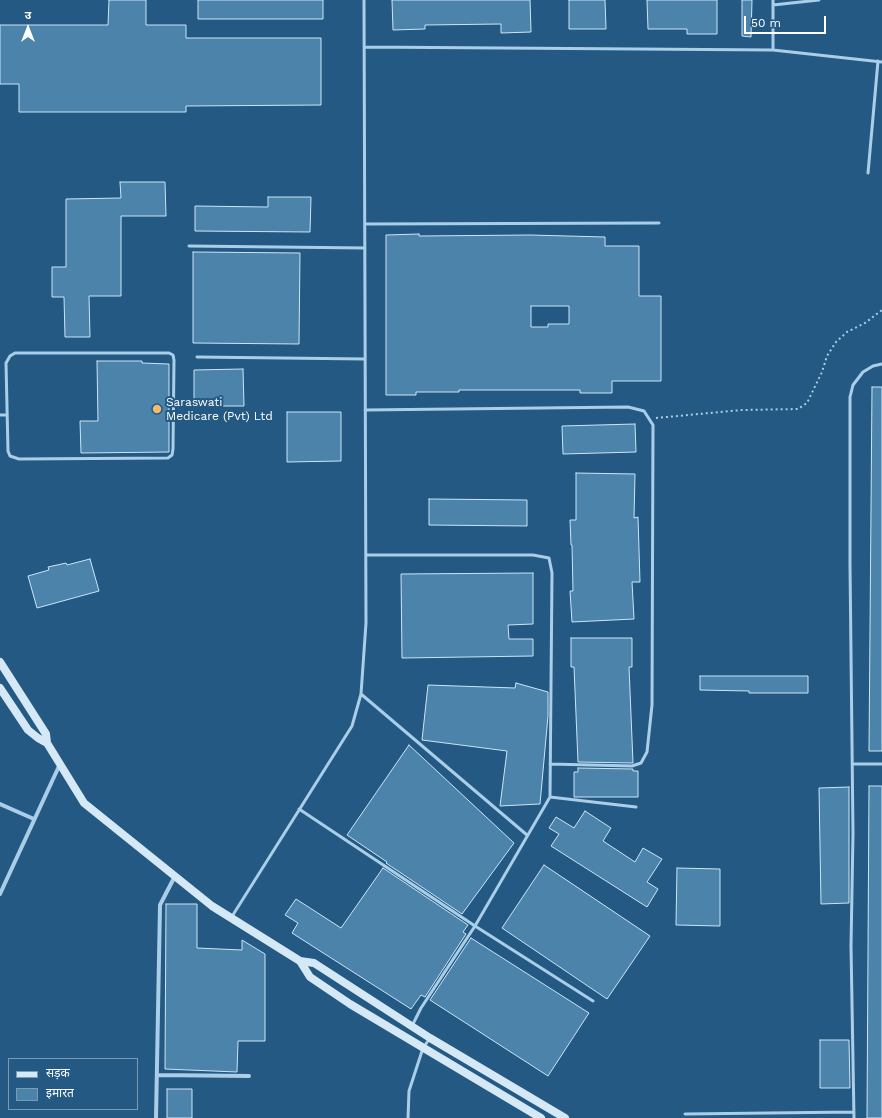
<!DOCTYPE html>
<html>
<head>
<meta charset="utf-8">
<style>
  body { margin:0 }
  #map { position:relative; width:882px; height:1118px; overflow:hidden; background:#235982; font-family:"Work Sans","Noto Sans Devanagari",sans-serif }
  canvas { display:block }
  .legend { position:absolute; left:8px; top:1058px; width:130px; height:52px; box-sizing:border-box; background:#235982; border:1px solid #7b9bb4; margin:0; padding:5px 7px; list-style:none; font-size:12px; color:#fff }
  .legend li { display:flex; align-items:center; gap:8px; height:20px }
  .legend b { width:20px; border:1px solid #7b9bb4 }
  .north { position:absolute; left:8px; top:8px; width:40px; height:40px; -webkit-text-stroke:3px #235982; paint-order:stroke; rotate:0deg; font-size:11px; font-weight:700; line-height:16px; text-align:center; color:#fff }
  .north::after { content:''; display:block; margin:auto; width:14px; height:18px; background:#fff; clip-path:polygon(50% 0,100% 100%,50% 72%,0 100%) }
  .scale { position:absolute; left:744px; top:16px; width:82px; height:18px; box-sizing:border-box; border:2px solid #fff; border-top:0; padding-left:5px; font-size:12px; line-height:14px; white-space:nowrap; color:#fff; -webkit-text-stroke:3px #235982; paint-order:stroke }
</style>
</head>
<body>
<div id="map">
<canvas width="882" height="1118"></canvas>
<ul class="legend">
<li><b style="height:5px;background:#d4e8f6"></b>सड़क</li>
<li><b style="height:11px;background:#4b83ab"></b>इमारत</li>
</ul>
<div class="north">उ</div>
<div class="scale">50 m</div>
</div>
<script>
const g = document.querySelector('canvas').getContext('2d');
g.lineJoin = 'round';
function fill(path, color) { g.fillStyle = color; g.fill(path, 'evenodd'); }
const shape = rows => new Path2D(rows.map(r => 'M' + r).join(''));
function trace(path, color, width, dash) { g.strokeStyle = color; g.lineWidth = width; g.lineCap = dash ? 'butt' : 'round'; g.setLineDash(dash || []); g.stroke(path); }
function write(font, color, halo, rows, align = 'center') {
  g.font = font + ' "Work Sans",sans-serif'; g.lineWidth = 4; g.setLineDash([]); g.textBaseline = 'middle'; g.strokeStyle = halo; g.fillStyle = color; for (const [text, x, y, turn = 0] of rows) {
    g.save(); g.translate(x, y); g.rotate((+turn || 0) * Math.PI / 180); g.textAlign = isNaN(turn) ? turn : align; if (halo) g.strokeText(text, 0, 0); g.fillText(text, 0, 0); g.restore();
  }
}
const building = shape([
  [109,0,146,0,146,25,186,25,186,38,321,38,321,105,186,106,186,112,19,112,19,84,0,84,0,25,108,25,109,0],
  [198,0,323,0,323,19,198,19,198,0],
  [392,0,530,0,531,32,501,33,501,24,425,25,425,29,393,30,392,0],
  [569,0,605,0,606,29,569,29,569,0],
  [647,0,717,0,717,34,687,34,687,29,648,29,647,0],
  [742,0,752,0,751,37,742,36,742,0],
  [120,182,165,182,166,216,121,216,121,296,89,296,90,337,65,337,64,297,52,297,52,267,66,267,66,199,121,198,120,182],
  [268,197,311,197,310,232,195,231,195,206,268,207,268,197],
  [419,234,419,236,530,235,605,237,605,246,639,246,639,296,661,296,661,381,612,381,612,393,580,393,580,390,459,390,459,392,416,392,416,395,386,395,386,235,419,234],
  [531,306,569,306,569,324,548,324,548,327,531,327,531,306],
  [193,252,300,253,299,344,193,343,193,252],
  [97,361,142,361,142,363,169,364,169,452,81,453,80,421,98,421,97,361],
  [243,369,244,406,194,406,194,370,243,369],
  [872,387,882,387,882,751,869,751,872,387],
  [287,412,341,412,341,461,287,462,287,412],
  [635,424,636,452,563,454,562,426,635,424],
  [576,473,635,474,634,518,638,517,640,582,632,582,634,619,572,622,570,591,573,591,572,545,571,545,570,520,576,520,576,473],
  [429,499,527,500,527,526,429,525,429,499],
  [90,559,99,591,37,608,28,576,49,570,48,567,66,563,67,565,90,559],
  [533,573,533,624,508,625,509,639,533,639,533,656,402,658,401,574,533,573],
  [571,638,632,638,632,667,629,667,633,763,578,762,574,667,571,667,571,638],
  [700,676,808,676,808,693,749,693,749,691,700,690,700,676],
  [516,683,548,692,548,716,540,804,500,806,507,751,422,740,428,685,515,688,516,683],
  [409,745,514,843,462,914,386,863,387,862,347,835,409,745],
  [578,768,633,769,633,771,638,771,638,797,574,797,574,772,578,772,578,768],
  [869,786,882,786,882,1118,867,1118,869,786],
  [849,787,849,903,821,904,819,788,849,787],
  [585,811,611,828,603,841,635,862,643,848,662,859,647,882,658,889,647,907,551,846,559,834,549,828,556,817,574,828,585,811],
  [544,865,650,936,607,999,502,928,544,865],
  [383,868,468,925,463,932,466,934,425,997,421,995,411,1009,292,933,298,923,285,915,296,899,341,928,383,868],
  [677,868,720,869,720,926,676,925,677,868],
  [166,904,197,904,197,948,242,950,242,940,265,954,265,1041,238,1041,237,1072,165,1069,166,904],
  [471,938,589,1013,548,1076,430,1000,471,938],
  [820,1040,849,1040,850,1088,820,1088,820,1040],
  [167,1089,192,1089,192,1118,167,1118,167,1089]
]);
const path = shape([
  [656,418,742,410,798,409,807,403,822,372,827,356,836,342,847,332,865,323,882,310]
]);
const lane = shape([
  [773,5,819,0],
  [364,47,773,50,882,62],
  [773,50,773,0],
  [868,173,878,61],
  [365,224,659,223],
  [189,246,365,248],
  [15,353,169,353,173,355,174,360,173,449,172,455,168,458,19,459,10,456,8,451,6,363,10,356,15,353],
  [197,357,365,359],
  [365,410,628,407,644,411,653,425,652,705,647,752,641,763,632,766,550,764],
  [0,415,7,415],
  [366,555,533,555,549,558,552,573,550,797,475,926,421,1008,412,1026],
  [361,694,527,835],
  [852,764,882,764],
  [550,797,636,807],
  [299,809,475,926,593,1001],
  [231,918,352,726,361,694,366,623,364,0],
  [685,1114,853,1112],
  [408,1118,409,1091,423,1048,430,1038],
  [854,1118,851,946,853,834,850,564,850,397,853,385,863,372,873,366,882,364]
]);
const street = shape([
  [0,804,34,819],
  [0,894,60,764],
  [157,1075,249,1076],
  [156,1118,160,905,175,876]
]);
const secondary = shape([
  [0,662,46,734,47,743],
  [0,688,28,730,38,738,47,743,84,803,212,906,300,961,314,963,430,1038,565,1118],
  [300,961,310,977,350,1004,541,1118]
]);
const markers = [
  [157,409,5,"#f3b96c"]
];
const poiNames = [
  ["Saraswati",166,402],
  ["Medicare (Pvt) Ltd",166,416]
];
fill(building, '#4b83ab');
trace(building, '#cde5f6', 1);
trace(path, '#aacee8', 2, [2, 3]);
trace(lane, '#aacee8', 3);
trace(street, '#aacee8', 4);
trace(secondary, '#d4e8f6', 8);
for (const [x, y, r, color] of markers) { const dot = new Path2D(); dot.arc(x, y, r, 0, 2 * Math.PI); g.fillStyle = color; g.fill(dot); trace(dot, '#235982', 1.5); }
write('12px', '#fff', '#235982', poiNames, 'left');
</script>
</body>
</html>
